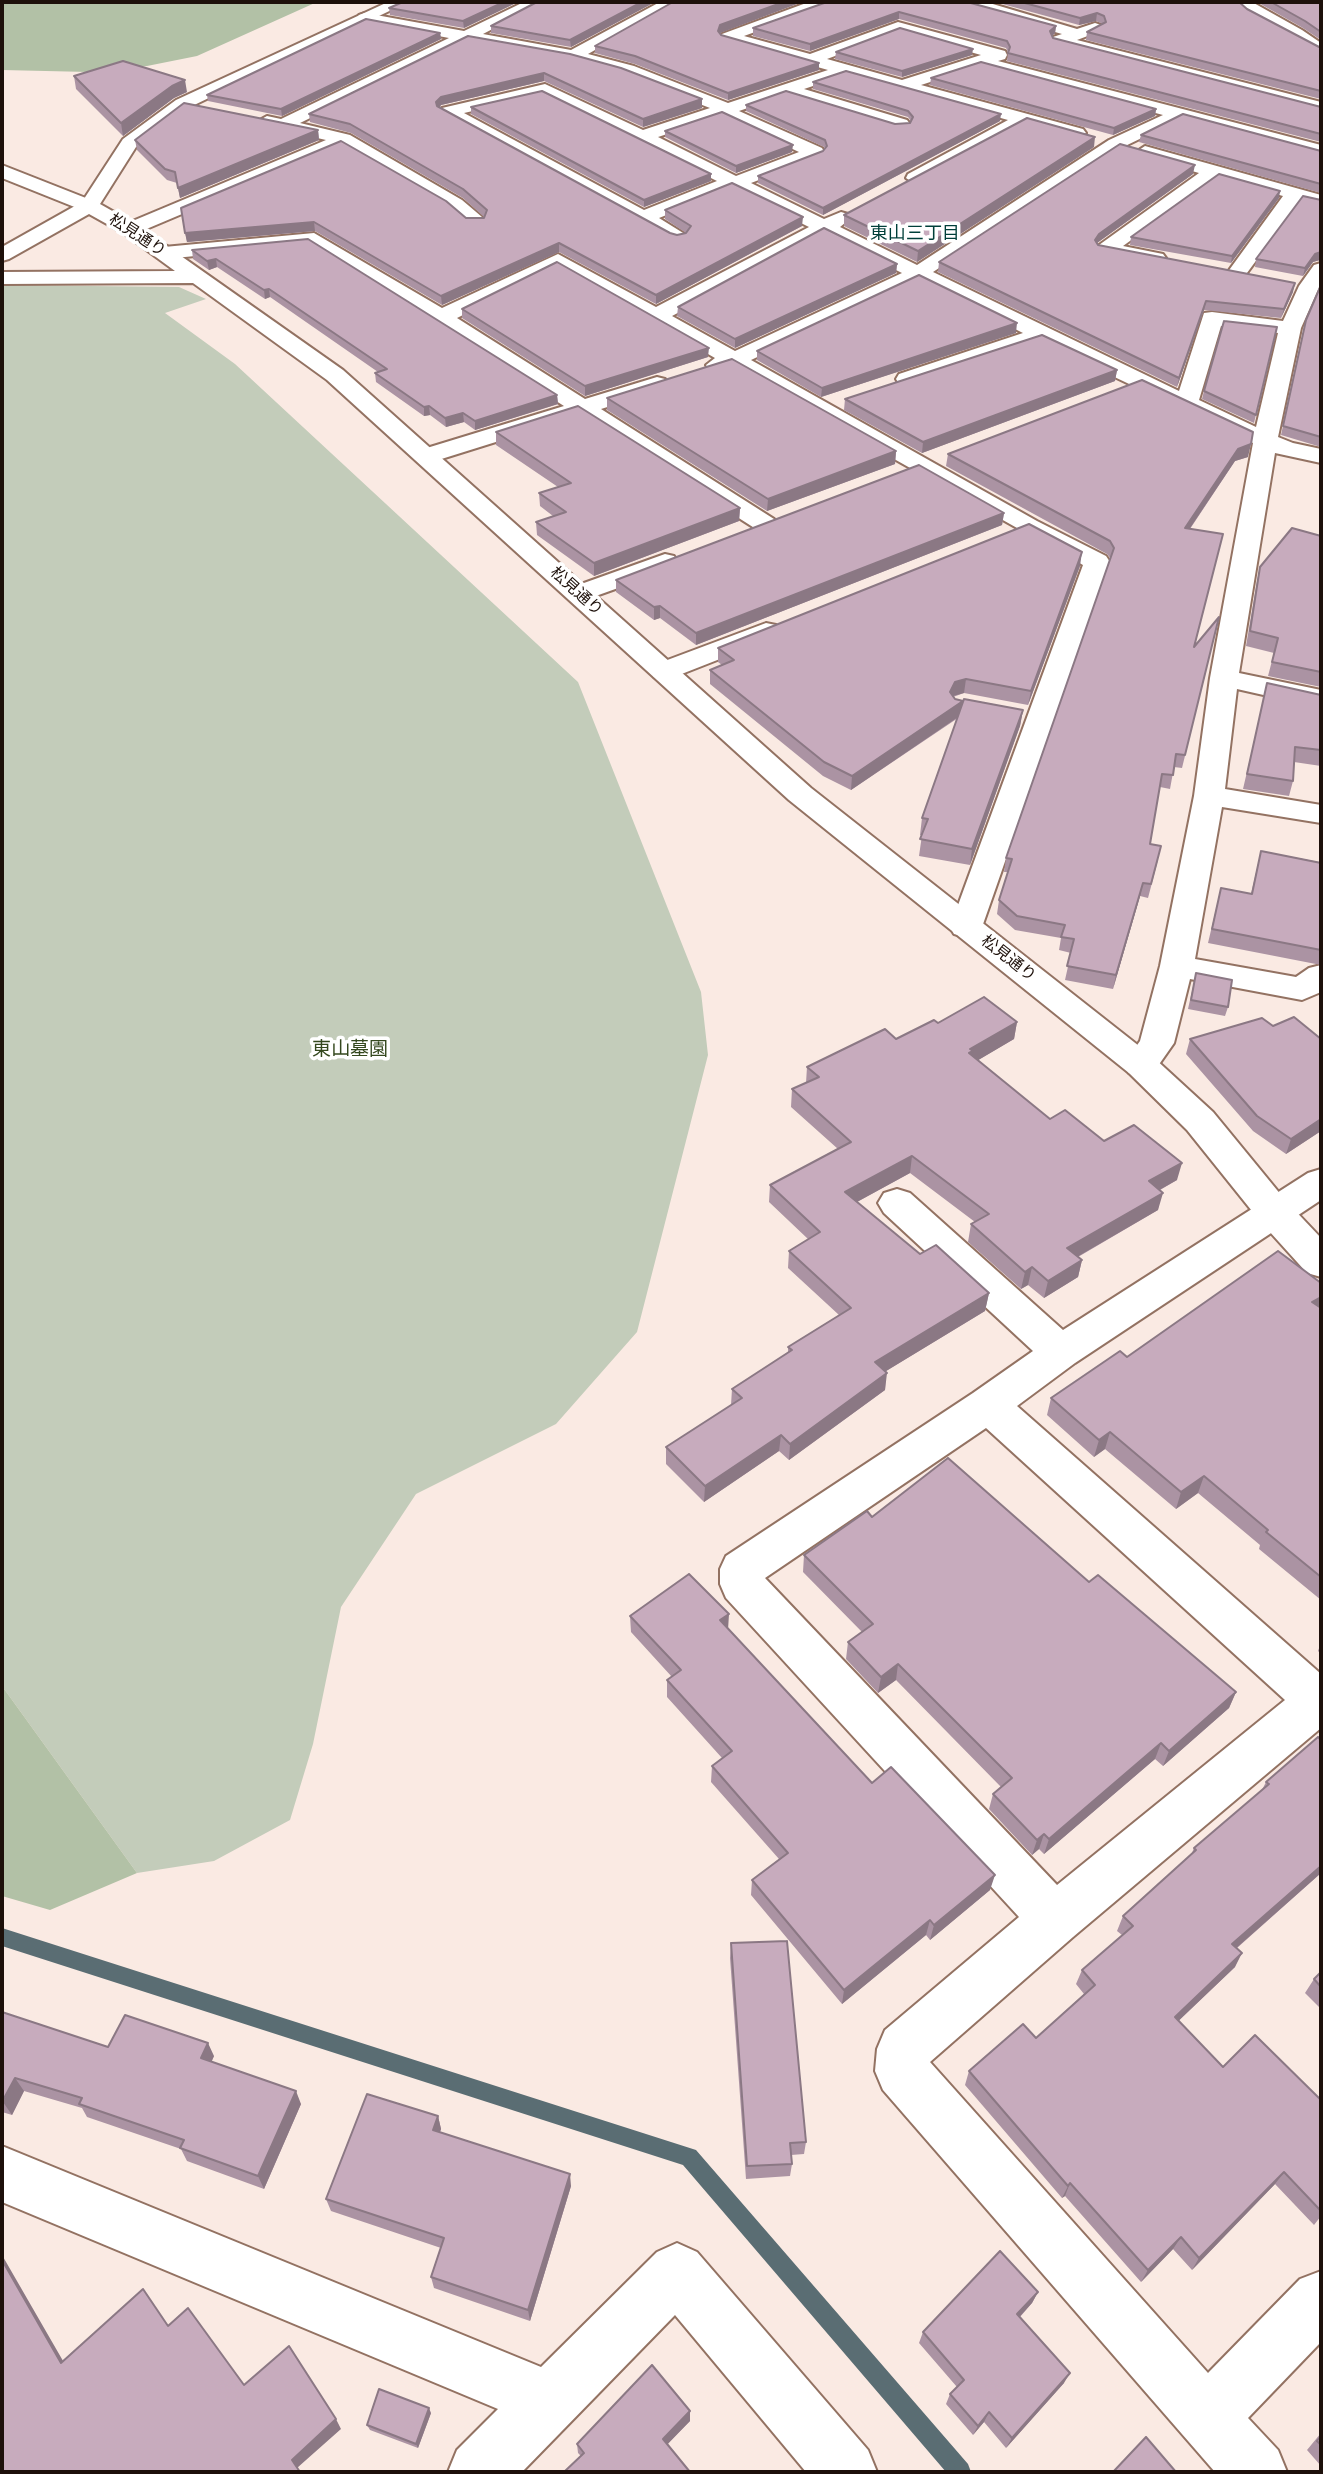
<!DOCTYPE html>
<html>
<head>
<meta charset="utf-8">
<style>
  body { margin:0 }
  #map { position:relative; width:1323px; height:2474px; overflow:hidden; background:#faeae3; font-family:"Titillium Web",sans-serif }
  canvas { display:block }
  .frame { position:absolute; inset:0; border:4px solid #1d100a; pointer-events:none }
</style>
</head>
<body>
<div id="map">
<canvas width="1323" height="2474"></canvas>
<div class="frame"></div>
</div>
<script>
const g = document.querySelector('canvas').getContext('2d');
g.lineJoin = 'round';
function fill(path, color) { g.fillStyle = color; g.fill(path, 'evenodd'); }
const shape = rows => new Path2D(rows.map(r => 'M' + r).join(''));
function trace(path, color, width, dash) { g.strokeStyle = color; g.lineWidth = width; g.lineCap = dash ? 'butt' : 'round'; g.setLineDash(dash || []); g.stroke(path); }
function write(font, color, halo, rows, align = 'center') {
  g.font = font + ' "Titillium Web","Noto Sans JP",sans-serif'; g.lineWidth = 7; g.setLineDash([]); g.textBaseline = 'middle'; g.strokeStyle = halo; g.fillStyle = color; for (const [text, x, y, turn = 0] of rows) {
    g.save(); g.translate(x, y); g.rotate((+turn || 0) * Math.PI / 180); g.textAlign = isNaN(turn) ? turn : align; if (halo) g.strokeText(text, 0, 0); g.fillText(text, 0, 0); g.restore();
  }
}
const green = shape([
  [2,285,179,287,206,299,165,313,235,364,578,682,701,992,708,1055,637,1332,556,1424,416,1494,341,1607,313,1744,290,1820,214,1861,137,1873,2,1686]
]);
const forest = shape([
  [2,2,317,2,197,56,147,66,89,72,2,70],
  [2,1686,137,1873,50,1910,2,1896]
]);
const stream = shape([
  [2,1928,696,2150,968,2464,971,2472,946,2472,683,2165,2,1946,2,1928]
]);
const street = shape([
  [524,2,544,2,483,34,571,50,660,2,679,2,588,54,634,66,728,103,828,70,722,40,720,37,722,34,809,2,831,2,829,5,744,36,810,54,898,22,1005,51,1007,55,1005,59,998,61,1321,145,1321,157,1181,119,1121,148,933,272,1179,391,1204,313,1212,312,1283,321,1299,286,1314,265,1321,263,1321,283,1301,328,1278,437,1293,443,1321,449,1321,463,1275,453,1239,673,1321,690,1321,708,1237,689,1225,789,1321,805,1321,823,1222,807,1195,959,1296,977,1309,968,1321,965,1321,992,1302,1000,1190,979,1174,1043,1153,1073,1141,1077,1129,1073,1123,1065,1140,1041,1160,966,1194,796,1210,678,1253,443,1041,342,915,384,899,384,896,379,899,374,1023,333,918,281,751,360,1037,521,1106,556,1110,562,982,927,978,934,966,937,954,934,950,927,1083,565,732,368,717,372,709,370,706,365,715,358,557,268,457,318,585,399,657,377,665,379,668,384,665,389,601,409,774,519,778,524,774,529,765,532,756,529,579,416,435,461,426,463,417,461,414,456,417,451,564,406,310,245,164,259,157,257,154,253,157,249,164,247,314,233,442,308,558,254,656,307,809,227,732,189,659,218,688,236,685,240,678,242,671,240,439,112,442,108,545,84,643,130,710,108,622,74,571,60,468,41,300,123,350,135,462,200,482,217,485,221,482,225,468,225,448,208,343,146,137,233,123,233,120,229,123,225,326,140,261,125,258,121,267,116,281,119,449,38,359,21,357,18,359,15,365,13,464,31,524,2],
  [899,32,981,55,902,80,827,59,899,32],
  [980,66,1163,115,1109,140,917,265,840,227,851,218,848,214,841,212,824,219,751,183,822,156,824,152,822,148,739,111,786,95,895,128,907,128,910,124,907,120,804,89,846,75,1008,120,908,174,906,178,915,184,1026,124,1077,138,1086,133,1083,129,921,85,980,66],
  [543,95,717,181,644,210,464,113,543,95],
  [722,116,799,152,736,176,658,137,722,116],
  [825,235,902,273,735,351,672,316,825,235],
  [1221,326,1278,333,1256,427,1199,400,1221,326],
  [967,2,986,2,1077,29,1095,23,1101,25,1103,28,1101,31,1077,40,1321,102,1321,112,1053,43,1051,40,1053,37,1062,34,967,7,967,2],
  [1239,2,1252,2,1302,30,1321,43,1321,55,1247,14,1237,4,1239,2],
  [1145,146,1321,195,1321,207,1300,201,1244,277,1237,279,1230,277,1227,273,1283,196,1217,178,1123,246,1163,254,1166,258,1163,262,1156,264,1099,253,1096,249,1099,245,1199,173,1138,156,1136,152,1145,146],
  [2,165,96,202,99,206,96,210,82,210,2,178,2,165],
  [665,554,674,556,678,562,674,568,579,602,570,600,566,594,570,588,665,554],
  [766,623,776,625,780,631,776,637,674,677,664,679,654,677,650,671,654,665,766,623],
  [1321,1169,1321,1200,1075,1363,1017,1406,1321,1674,1321,1728,1073,1937,930,2062,1208,2373,1300,2279,1321,2271,1321,2342,1248,2418,1278,2450,1287,2472,1215,2472,883,2090,875,2071,877,2049,885,2030,1019,1917,726,1598,720,1584,720,1569,726,1556,973,1393,1033,1351,884,1213,878,1203,884,1193,897,1189,910,1193,1063,1330,1308,1173,1321,1169],
  [986,1428,1285,1700,1057,1885,765,1578,986,1428],
  [2,2146,541,2367,657,2252,677,2243,697,2252,868,2450,877,2472,806,2472,675,2315,522,2472,448,2472,457,2450,498,2409,2,2202,2,2146]
]);
const secondary = shape([
  [388,2,408,2,188,108,136,147,100,204,137,225,343,370,811,788,1153,1057,1213,1112,1286,1201,1321,1238,1321,1277,1307,1273,1260,1221,1187,1130,1129,1073,789,800,327,380,193,283,2,284,2,272,175,271,123,233,89,214,9,259,2,261,2,247,82,202,123,139,176,100,388,2]
]);
const wall = shape([
  [403,2,518,2,464,28,390,15,389,8],
  [655,2,571,47,491,33,491,26],
  [673,2,802,2,720,33,721,35,819,70,728,100,635,64,595,53,595,46],
  [995,2,1239,2,1247,9,1321,48,1321,99,1086,40,1087,32,1103,24,1096,21,1079,25],
  [1257,2,1321,2,1321,40,1303,28],
  [967,3,1056,26,1055,33,1052,36,1053,38,1321,107,1321,142,1007,61,1008,52,1006,48,899,19,810,51,753,36,753,28],
  [440,33,441,39,282,116,208,101,207,95],
  [468,36,702,99,702,108,643,127,544,81,441,105,440,107,670,233,677,235,686,233,665,219,665,210,802,226,656,304,559,252,442,305,315,231,187,242,181,208,466,218,484,218,484,217,463,198,351,133,310,122,309,114],
  [836,52,972,55,902,77,835,59],
  [74,76,187,92,174,98,123,136,76,89],
  [931,78,1156,109,1155,116,1113,135,930,85],
  [813,82,1000,121,823,215,758,183,758,176,823,151,825,149,824,147,746,111,746,105,895,124,910,123,911,121,908,117,813,89],
  [471,107,711,181,644,207,471,114],
  [318,130,319,140,180,198,177,183,167,180,137,150,135,140],
  [665,131,792,152,736,173,665,137],
  [1141,135,1321,151,1321,193,1139,142],
  [1094,147,917,262,844,226,844,215],
  [1193,174,1097,243,1098,245,1293,292,1281,318,1204,310,1177,387,938,272,939,262],
  [1279,198,1231,263,1130,245,1131,237],
  [1321,200,1321,261,1320,260,1313,262,1303,276,1255,267,1256,259],
  [308,239,557,395,558,404,475,430,464,422,446,427,430,415,424,416,376,382,375,373,378,372,270,297,265,299,217,267,209,270,193,259,192,250],
  [897,264,896,273,735,348,677,316,678,307],
  [1321,285,1321,447,1281,435,1306,320],
  [462,309,708,357,585,396,462,318],
  [1277,327,1254,423,1202,399,1204,391],
  [1016,333,821,397,757,360,757,351],
  [1117,370,1115,381,922,453,844,410,845,399],
  [607,398,896,451,895,464,767,511,607,410],
  [496,432,740,508,739,521,594,576,537,535,536,522,553,516,540,506,539,493,558,487,496,445],
  [948,454,1248,457,1235,461,1190,529,1195,646,1219,617,1182,768,1174,767,1170,789,1160,787,1150,844,1158,860,1148,898,1140,896,1113,989,1065,980,1071,953,1059,950,1061,938,1015,930,997,914,999,900,1008,872,1004,872,1006,858,1111,559,1107,554,946,466],
  [1004,513,1002,525,696,645,660,618,654,620,616,592,616,580],
  [1321,536,1321,687,1268,676,1274,653,1246,646,1257,581,1260,567],
  [1080,566,1028,705,964,693,953,697,955,699,1023,710,1020,726,970,865,919,856,922,835,920,835,922,818,958,718,851,790,823,776,710,684,710,670,722,665,718,662,718,648],
  [1321,695,1321,766,1294,762,1293,781,1289,796,1243,789,1264,698],
  [1321,836,1321,965,1208,943,1221,888,1251,894,1261,851,1319,862],
  [1196,973,1228,1007,1225,1016,1188,1009],
  [1017,1022,1014,1039,978,1060,1050,1119,1104,1141,1177,1180,1160,1190,1158,1210,1078,1257,1082,1260,1078,1277,1044,1298,1028,1285,1021,1289,968,1242,971,1224,975,1222,910,1173,857,1202,920,1254,989,1293,985,1311,886,1371,885,1390,789,1460,779,1451,704,1502,666,1464,666,1447,731,1405,732,1389,788,1353,788,1347,839,1315,788,1268,789,1251,808,1239,769,1202,770,1185,838,1149,791,1107,792,1089,806,1083,807,1067,896,1039,938,1023],
  [1273,1026,1321,1039,1321,1131,1286,1154,1253,1131,1186,1054,1190,1039],
  [1321,1283,1321,1600,1259,1549,1260,1545,1198,1493,1176,1509,1105,1449,1094,1457,1047,1415,1051,1398,1127,1357],
  [872,1517,1089,1582,1236,1692,1229,1708,1163,1766,1155,1759,1044,1854,1039,1849,1032,1855,989,1809,993,1794,1001,1787,896,1680,878,1693,846,1659,848,1642,862,1632,803,1572,804,1555],
  [630,1616,728,1629,872,1783,990,1890,930,1940,926,1935,842,2004,751,1895,752,1880,779,1859,711,1782,712,1766,722,1758,667,1697,667,1680,672,1677,631,1632],
  [1321,1643,1321,1654,1318,1651],
  [1321,1740,1321,1873,1237,1948,1235,1967,1178,2021,1223,2067,1321,2100,1321,2216,1314,2225,1275,2184,1192,2270,1173,2249,1141,2282,1065,2196,1062,2198,965,2085,969,2071,1036,2038,1084,1994,1076,1984,1082,1970,1122,1935,1117,1931,1123,1916,1191,1855,1194,1848,1262,1790,1266,1782],
  [731,1943,806,2142,804,2154,791,2155,792,2164,790,2176,746,2179,730,1958],
  [1321,1972,1321,2009,1305,1993,1314,1979],
  [2,2012,108,2047,214,2056,211,2062,301,2104,264,2189,187,2161,181,2149,87,2117,82,2108,24,2091,12,2115,2,2112],
  [438,2116,441,2129,440,2132,571,2186,530,2321,434,2288,431,2277,441,2248,331,2211,326,2199],
  [1038,2292,1032,2303,1020,2317,1064,2383,1006,2448,984,2422,973,2435,946,2404,950,2394,957,2387,919,2343,923,2332],
  [690,2411,690,2421,667,2444,581,2456,578,2453,577,2444],
  [431,2413,418,2448,370,2430,367,2425],
  [1321,2433,1321,2466,1307,2450]
]);
const shadedWall = shape([
  [504,2,518,2,464,28,463,21],
  [642,2,655,2,571,47,570,40],
  [784,2,802,2,720,33,718,38,718,31,720,25],
  [899,12,899,19,810,51,810,44],
  [1097,13,1096,21,1079,25,1080,18],
  [1056,26,1055,33,1049,39,1050,31],
  [440,33,441,39,282,116,281,109],
  [973,49,972,55,902,77,902,71],
  [819,63,819,70,728,100,728,93],
  [544,73,544,81,441,105,437,110,436,102,441,97],
  [185,80,187,92,174,98,123,136,121,123,172,86],
  [702,99,702,108,643,127,643,119],
  [1156,109,1155,116,1113,135,1114,128],
  [1001,114,1000,121,823,215,823,208],
  [318,130,319,140,180,198,178,188],
  [1095,137,1094,147,917,262,918,251],
  [793,145,792,152,736,173,736,166],
  [1195,165,1193,174,1097,243,1093,249,1095,240,1099,234],
  [711,174,711,181,644,207,644,200],
  [1280,191,1279,198,1231,263,1232,256],
  [803,217,802,226,656,304,656,295],
  [314,222,315,231,187,242,185,233],
  [559,243,559,252,442,305,441,296],
  [1321,252,1320,260,1313,262,1303,276,1305,268,1315,254],
  [216,259,217,267,209,270,207,261],
  [897,264,896,273,735,348,735,339],
  [1295,283,1293,292,1281,318,1284,309],
  [269,289,270,297,265,299,264,290],
  [1206,301,1204,310,1177,387,1179,378],
  [1017,323,1016,333,821,397,822,388],
  [709,348,708,357,585,396,585,386],
  [1117,370,1115,381,922,453,923,442],
  [557,395,558,404,475,430,475,421],
  [429,406,430,415,424,416,424,407],
  [463,413,464,422,446,427,445,418],
  [1251,444,1248,457,1235,461,1182,540,1185,528,1238,449],
  [896,451,895,464,767,511,768,499],
  [740,508,739,521,594,576,594,563],
  [1004,513,1002,525,696,645,696,633],
  [1082,552,1080,566,1028,705,1031,691],
  [660,606,660,618,654,620,654,607],
  [966,679,964,693,953,696,950,692,955,682],
  [963,701,961,715,851,790,852,776],
  [1023,710,1020,726,970,865,972,849],
  [1143,883,1140,896,1113,989,1116,975],
  [1017,1022,1014,1039,970,1065,966,1070,970,1049],
  [1321,1119,1321,1131,1286,1154,1291,1139],
  [912,1156,910,1173,844,1209,845,1192],
  [1182,1163,1177,1180,1145,1198,1149,1181],
  [1163,1193,1158,1210,1063,1265,1067,1248],
  [1082,1260,1078,1277,1044,1298,1048,1281],
  [1032,1267,1028,1285,1021,1289,1025,1272],
  [989,1293,985,1311,873,1379,875,1362],
  [1321,1297,1321,1312,1312,1302],
  [887,1373,885,1390,789,1460,790,1444],
  [1110,1432,1105,1449,1094,1457,1099,1440],
  [781,1435,779,1451,704,1502,705,1486],
  [1204,1476,1198,1493,1176,1509,1181,1492],
  [729,1614,728,1630,720,1620],
  [898,1664,896,1680,878,1693,881,1677],
  [1236,1692,1229,1708,1163,1766,1169,1751],
  [1161,1743,1155,1759,1044,1854,1049,1839],
  [1044,1834,1039,1849,1032,1855,1037,1840],
  [1321,1866,1321,1873,1225,1958,1232,1944],
  [995,1875,990,1890,930,1940,934,1925],
  [930,1920,926,1935,842,2004,844,1990],
  [1242,1953,1235,1967,1168,2031,1175,2017],
  [208,2043,214,2056,207,2072,201,2058],
  [15,2078,24,2091,12,2115,3,2102],
  [296,2091,301,2104,264,2189,258,2176],
  [438,2116,441,2129,436,2143,433,2130],
  [1284,2172,1275,2184,1192,2270,1199,2258],
  [570,2174,571,2186,530,2321,528,2310],
  [1070,2183,1065,2196,1062,2198,1068,2186],
  [1181,2237,1173,2249,1141,2282,1148,2270],
  [2,2255,70,2373,61,2363,2,2260],
  [1038,2292,1032,2303,1012,2325,1017,2314],
  [1070,2373,1064,2383,1006,2448,1012,2438],
  [429,2408,431,2413,418,2448,416,2444],
  [690,2411,690,2421,663,2449,663,2439],
  [989,2412,984,2422,973,2435,978,2426],
  [336,2419,341,2429,297,2468,292,2460]
]);
const building = shape([
  [403,2,504,2,463,21,389,8,403,2],
  [537,2,642,2,570,40,491,26,537,2],
  [673,2,784,2,720,25,718,31,721,35,819,63,728,93,635,56,595,46,673,2],
  [827,2,967,2,1056,26,1050,31,1053,38,1321,107,1321,134,1008,53,1010,47,1007,41,899,12,810,44,753,28,827,2],
  [1021,2,1239,2,1247,9,1321,48,1321,91,1087,32,1106,22,1104,16,1097,13,1080,18,1021,2],
  [1271,2,1321,2,1321,32,1305,21,1271,2],
  [366,19,440,33,281,109,207,95,366,19],
  [900,28,973,49,902,71,836,52,900,28],
  [468,36,570,54,621,68,702,99,643,119,544,73,441,97,436,102,437,106,670,233,677,235,686,233,691,226,665,210,732,183,803,217,656,295,559,243,441,296,314,222,185,233,181,208,341,141,446,201,466,218,484,218,487,210,463,189,350,124,309,114,468,36],
  [123,61,185,80,172,86,121,123,74,76,123,61],
  [981,62,1156,109,1114,128,931,78,981,62],
  [846,71,1001,114,823,208,758,176,823,151,827,146,825,140,746,105,786,91,895,124,910,123,913,117,908,111,813,82,846,71],
  [542,91,711,174,644,200,471,107,542,91],
  [184,103,318,130,178,188,175,172,165,169,135,140,184,103],
  [722,112,793,145,736,166,665,131,722,112],
  [1183,114,1321,151,1321,184,1141,135,1183,114],
  [1027,118,1095,137,918,251,844,215,1027,118],
  [1120,144,1195,165,1099,234,1095,240,1098,245,1295,283,1284,309,1206,301,1179,378,939,262,1120,144],
  [1219,174,1280,191,1232,256,1131,237,1219,174],
  [1303,196,1321,200,1321,252,1315,254,1305,268,1256,259,1303,196],
  [824,228,897,264,735,339,678,307,824,228],
  [308,239,557,395,475,421,463,413,445,418,429,406,424,407,375,373,387,369,269,289,264,290,216,259,207,261,192,250,308,239],
  [557,262,709,348,585,386,462,309,557,262],
  [919,275,1017,323,822,388,757,351,919,275],
  [1321,285,1321,437,1283,426,1306,320,1321,285],
  [1224,321,1277,327,1256,415,1204,391,1224,321],
  [1042,335,1117,370,923,442,845,399,1042,335],
  [732,359,896,451,768,499,607,398,732,359],
  [1142,380,1253,432,1251,444,1238,449,1185,528,1223,534,1194,647,1219,617,1185,755,1176,754,1173,775,1162,774,1150,844,1161,846,1151,884,1143,883,1116,975,1067,966,1074,939,1061,937,1065,925,1017,916,999,900,1012,859,1006,858,1114,548,1110,541,948,454,1142,380],
  [578,406,740,508,594,563,536,522,566,512,539,493,571,483,496,432,578,406],
  [919,465,1004,513,696,633,660,606,654,607,616,580,919,465],
  [1029,524,1082,552,1031,691,966,679,955,682,950,692,955,699,963,701,852,776,824,762,710,670,734,660,718,648,1029,524],
  [1292,528,1321,536,1321,672,1272,662,1278,638,1250,631,1260,567,1292,528],
  [1267,683,1321,695,1321,750,1295,747,1293,781,1247,774,1267,683],
  [964,699,1023,710,972,849,920,839,928,819,922,818,964,699],
  [1261,851,1321,863,1321,950,1212,929,1221,888,1252,894,1261,851],
  [1196,973,1232,980,1228,1007,1191,1000,1196,973],
  [984,997,1017,1022,970,1049,973,1051,969,1053,1050,1119,1065,1110,1104,1141,1134,1125,1182,1163,1149,1181,1163,1193,1067,1248,1082,1260,1048,1281,1032,1267,1025,1272,971,1224,989,1214,912,1156,845,1192,920,1254,936,1245,989,1293,875,1362,887,1373,790,1444,781,1435,705,1486,666,1447,742,1398,732,1389,792,1350,788,1347,851,1308,789,1251,820,1232,770,1185,851,1142,792,1089,819,1077,807,1067,885,1029,896,1039,934,1020,938,1023,984,997],
  [1294,1017,1321,1039,1321,1119,1291,1139,1257,1116,1190,1039,1262,1018,1273,1026,1294,1017],
  [1278,1251,1321,1283,1321,1297,1312,1302,1321,1308,1321,1577,1266,1532,1268,1530,1204,1476,1181,1492,1110,1432,1099,1440,1051,1398,1120,1351,1127,1357,1278,1251],
  [948,1458,1089,1582,1098,1575,1236,1692,1169,1751,1161,1743,1049,1839,1044,1834,1037,1840,993,1794,1012,1778,898,1664,881,1677,848,1642,873,1624,804,1555,867,1511,872,1517,948,1458],
  [689,1574,729,1614,720,1620,872,1783,891,1767,995,1875,934,1925,930,1920,844,1990,752,1880,788,1853,712,1766,732,1751,667,1680,681,1670,630,1616,689,1574],
  [1318,1737,1321,1740,1321,1866,1232,1944,1242,1953,1175,2017,1223,2067,1255,2035,1321,2100,1321,2211,1284,2172,1199,2258,1181,2237,1148,2270,1070,2183,1068,2186,969,2071,1023,2024,1036,2038,1095,1985,1082,1970,1133,1926,1123,1916,1196,1850,1194,1848,1269,1784,1266,1782,1318,1737],
  [787,1941,806,2142,790,2143,792,2164,747,2166,731,1943,787,1941],
  [1321,1972,1321,1987,1314,1979,1321,1972],
  [2,2012,108,2047,125,2015,208,2043,201,2058,296,2091,258,2176,180,2148,184,2140,79,2104,82,2098,15,2078,2,2102,2,2012],
  [367,2094,438,2116,433,2130,570,2174,528,2310,431,2277,444,2238,326,2199,367,2094],
  [1000,2251,1038,2292,1017,2314,1070,2373,1012,2438,989,2412,978,2426,950,2394,964,2380,923,2332,1000,2251],
  [2,2260,61,2363,143,2289,168,2326,188,2308,244,2385,289,2346,336,2419,292,2460,300,2472,2,2472,2,2260],
  [652,2365,690,2411,663,2439,690,2472,564,2472,584,2453,577,2444,652,2365],
  [379,2389,429,2408,416,2444,367,2425,379,2389],
  [1321,2436,1321,2445,1317,2441,1321,2436],
  [1146,2437,1176,2472,1113,2472,1146,2437]
]);
const farStreetnames = [
  ["松見通り",137,236,33],
  ["松見通り",576,592,42],
  ["松見通り",1008,959,38]
];
const farNeighbourhoodnames = [
  ["東山三丁目",915,235]
];
const parkNames = [
  ["東山墓園",350,1050]
];
fill(green, '#c3ccba');
fill(forest, '#b2c1a6');
fill(stream, '#5a6d73');
trace(street, '#937262', 4);
trace(secondary, '#937262', 4);
fill(street, '#fff');
fill(secondary, '#fff');
fill(wall, '#ab93a3');
fill(shadedWall, '#8b7884');
fill(building, '#c7abbd');
trace(building, '#8b7884', 2);
write('16px', '#1d100a', '#fff', farStreetnames);
write('18px', '#003f39', '#fff', farNeighbourhoodnames);
write('19px', '#34481e', '#fff', parkNames);
</script>
</body>
</html>
